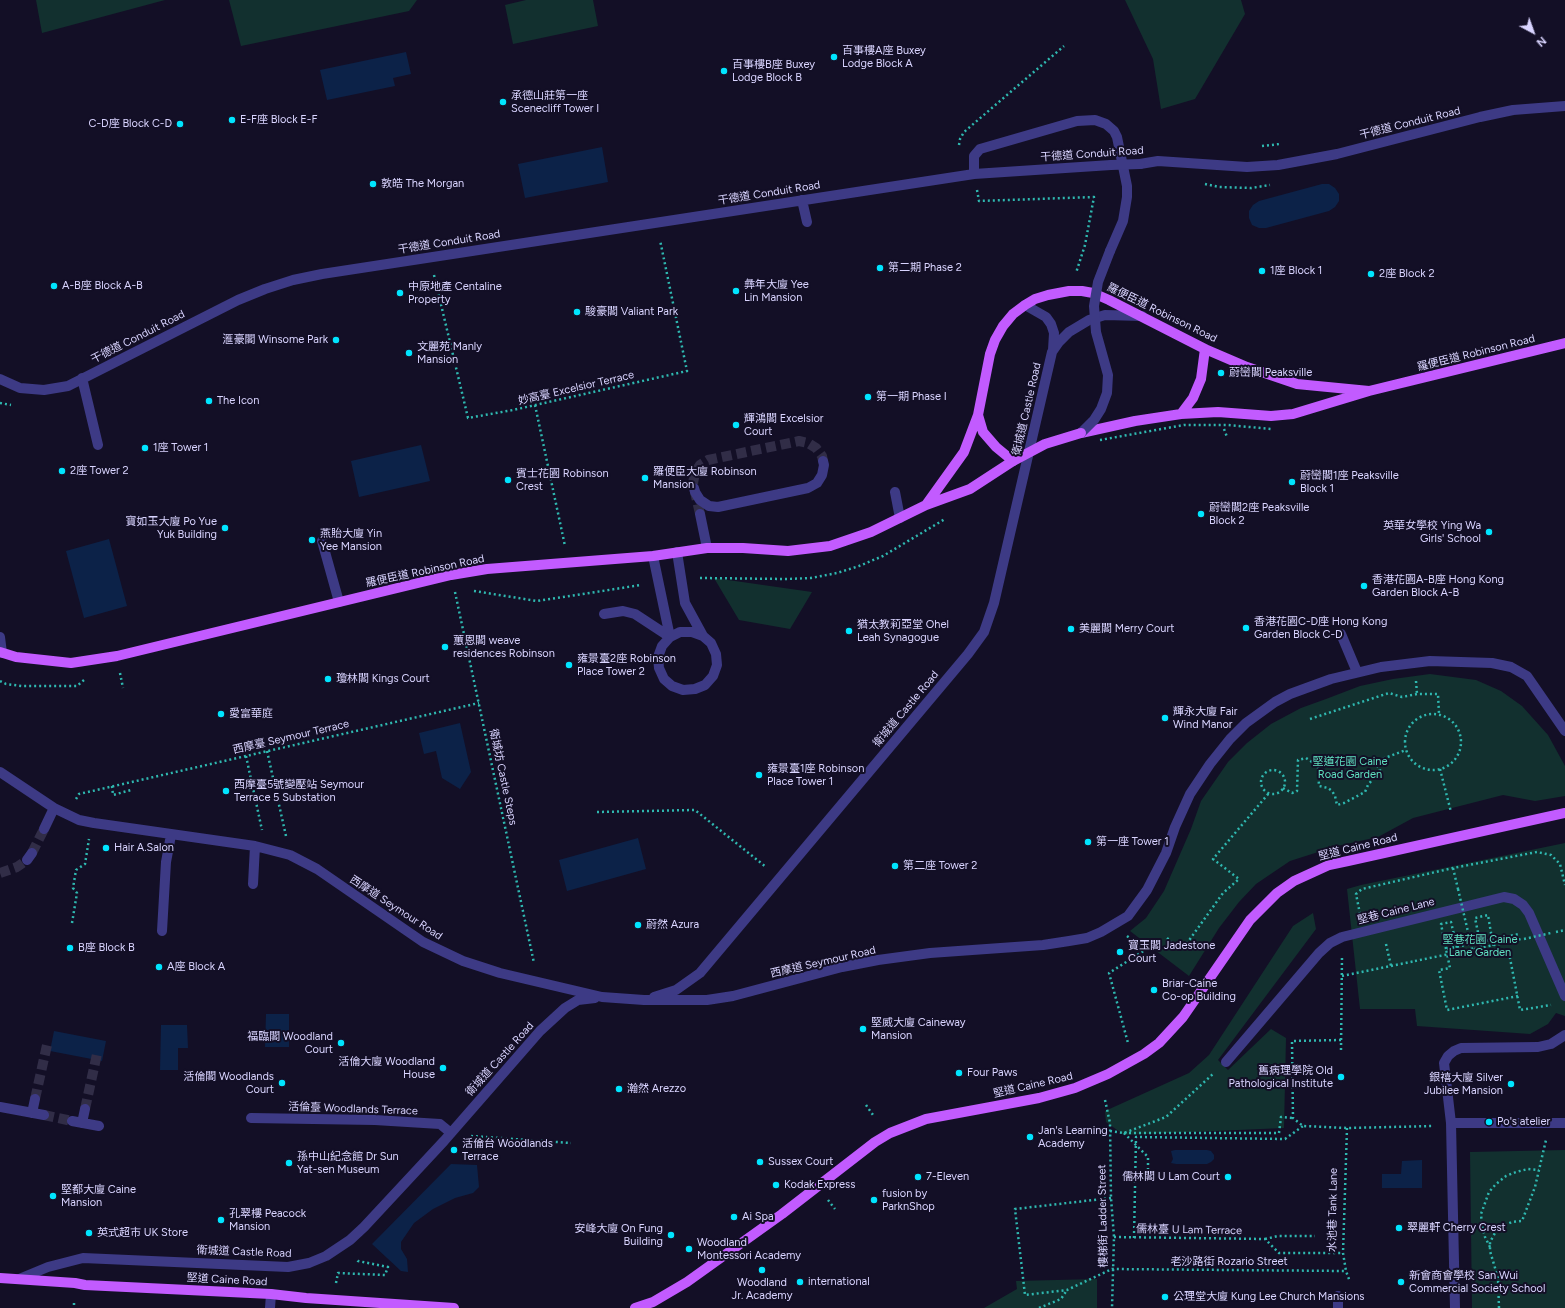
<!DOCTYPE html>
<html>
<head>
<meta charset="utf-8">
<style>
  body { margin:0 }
  #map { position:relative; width:1565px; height:1308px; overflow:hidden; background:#130f26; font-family:Figtree,sans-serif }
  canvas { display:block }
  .north { position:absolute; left:1513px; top:12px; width:40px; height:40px; -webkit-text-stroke:3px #130f26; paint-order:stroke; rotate:139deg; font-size:11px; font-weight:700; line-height:16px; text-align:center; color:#d9d4ff }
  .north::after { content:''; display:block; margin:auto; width:14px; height:18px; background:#d9d4ff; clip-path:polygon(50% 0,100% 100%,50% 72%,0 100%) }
</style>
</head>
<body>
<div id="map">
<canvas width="1565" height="1308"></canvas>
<div class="north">N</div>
</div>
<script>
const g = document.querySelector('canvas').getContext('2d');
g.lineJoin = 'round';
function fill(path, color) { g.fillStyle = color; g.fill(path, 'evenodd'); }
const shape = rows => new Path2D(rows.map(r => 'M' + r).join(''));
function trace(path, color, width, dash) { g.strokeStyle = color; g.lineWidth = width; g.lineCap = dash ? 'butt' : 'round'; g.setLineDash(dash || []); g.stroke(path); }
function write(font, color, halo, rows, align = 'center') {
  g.font = font + ' Figtree,"Noto Sans TC",sans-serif'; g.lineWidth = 4; g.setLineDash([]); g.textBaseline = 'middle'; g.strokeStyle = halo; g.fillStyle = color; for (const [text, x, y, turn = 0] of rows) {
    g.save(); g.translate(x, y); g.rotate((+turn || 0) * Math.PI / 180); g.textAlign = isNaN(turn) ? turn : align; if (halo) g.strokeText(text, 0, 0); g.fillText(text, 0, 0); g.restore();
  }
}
const green = shape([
  [36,0,165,0,42,33],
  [229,0,417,0,409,11,241,46],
  [526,0,593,0,598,26,513,44,505,5],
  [1125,0,1241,0,1245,14,1195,99,1161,109,1153,59],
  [714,578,812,592,790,629,739,620],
  [1430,674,1476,680,1501,691,1522,706,1548,735,1565,766,1565,796,1535,801,1503,795,1413,818,1378,837,1337,846,1290,861,1256,884,1239,902,1219,928,1189,976,1130,931,1146,918,1164,891,1191,829,1201,801,1228,762,1247,743,1271,724,1301,708,1326,699,1360,686,1393,679],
  [1565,843,1565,1016,1556,1013,1548,1024,1530,1034,1417,1026,1415,1009,1360,1009,1347,889,1361,885],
  [1313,913,1316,929,1218,1060,1228,1070,1271,1029,1286,1038,1284,1128,1124,1135,1106,1122,1105,1111,1189,1073,1209,1055,1293,926],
  [1565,1150,1565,1308,1472,1308,1470,1152],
  [1097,1279,1097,1308,984,1308,1017,1289,1016,1281]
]);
const water = shape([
  [406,52,411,74,393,78,395,86,327,100,320,70],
  [602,147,608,182,525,198,518,164],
  [1322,184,1329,184,1335,188,1339,194,1339,201,1335,207,1329,211,1266,228,1259,228,1252,225,1249,218,1249,211,1253,205,1259,201],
  [421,445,430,481,359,497,351,461],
  [109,539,127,606,84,618,66,551],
  [460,723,471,772,460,789,442,778,436,751,424,754,419,733],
  [638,838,646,869,567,891,559,860],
  [266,1014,289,1014,289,1047,265,1047],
  [161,1025,187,1025,188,1048,178,1048,178,1070,160,1070],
  [54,1031,106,1041,102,1061,50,1051],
  [1175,1150,1207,1150,1211,1151,1214,1155,1214,1159,1211,1162,1207,1164,1176,1164,1171,1163,1173,1159,1171,1151],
  [1422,1160,1422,1188,1382,1188,1382,1174,1401,1174,1402,1161],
  [451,1164,477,1165,479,1187,473,1193,455,1198,433,1209,414,1223,401,1242,401,1249,407,1259,408,1272,401,1271,372,1244]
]);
const minorTunnel = shape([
  [700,514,693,483,695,473,700,465,708,460,799,441,808,443,816,448,822,456,823,461],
  [32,853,44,829],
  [0,873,17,867,27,860],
  [35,1099,47,1045],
  [85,1109,97,1054],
  [44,1115,72,1121]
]);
const path = shape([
  [959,145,960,139,964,132,1064,46],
  [1262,146,1280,144],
  [1205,184,1219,187,1251,188,1270,185],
  [977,190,979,201,1094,197,1085,245,1076,273],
  [434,275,468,418,513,410,687,371,660,240],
  [0,403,11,405],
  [535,405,565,546],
  [1224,429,1227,437],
  [700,578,787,579,811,578,837,573,859,566,883,556,945,519],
  [474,591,537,601,641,585],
  [455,592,534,963],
  [120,673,123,688],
  [0,681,6,684,22,686,77,686,84,680],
  [1416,681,1417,694],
  '1405 742a28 28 0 1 1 56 0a28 28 0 1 1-56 0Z',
  [1310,719,1389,693,1402,697,1417,694,1438,694,1439,714],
  [267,751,286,836],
  [246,756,262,830],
  [1369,764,1406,750],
  [1440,769,1451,812],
  '1261 782a12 12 0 1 1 24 0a12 12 0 1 1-24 0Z',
  [112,786,113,795,131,790],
  [1283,788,1292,793,1297,791,1298,760,1306,758,1318,766,1319,786,1328,788,1332,791,1335,796,1337,805,1344,803,1365,792,1368,785,1380,770,1375,762],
  [76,799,79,794,479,703],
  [597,812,695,810,766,867],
  [1453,868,1458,889],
  [1360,914,1356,894,1362,889,1453,868,1537,852,1551,855,1560,864,1565,885],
  [72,923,77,893,73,888,76,870,85,864,89,839],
  [1556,932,1565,930],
  [1127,936,1145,950,1109,973,1128,1043],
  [1167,938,1176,947,1180,948,1185,946,1223,893,1239,879,1213,859,1269,793],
  [1492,939,1496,956,1509,953,1520,1010,1551,1005],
  [1504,943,1521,939],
  [1386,944,1391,966],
  [1342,976,1415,961],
  [1518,996,1447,1010,1439,970,1450,968,1446,949,1519,934],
  [1341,1040,1292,1041,1293,1118,1303,1126,1347,1128,1434,1126],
  [1341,1050,1342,956],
  [1105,1100,1110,1123,1111,1198,1114,1237,1112,1308],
  [866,1105,873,1115],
  [1347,1128,1343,1253,1346,1271,1350,1282],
  [1110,1131,1124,1133,1166,1117,1214,1073],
  [1124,1133,1279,1133,1281,1117,1293,1118],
  [471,1136,571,1143],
  [1111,1198,1015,1209,1025,1295,1067,1290,1112,1269,1346,1271],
  [828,1200,835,1209],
  [1114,1237,1265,1239,1279,1253,1343,1253],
  [1134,1238,1136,1137,1285,1139,1303,1126],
  [1265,1239,1278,1236,1315,1236],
  [1490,1247,1485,1237,1482,1226,1481,1214,1489,1192,1496,1184,1506,1176,1516,1172,1528,1169,1539,1170],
  [336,1283,338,1273,385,1275,388,1267,358,1261,356,1258],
  [74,1305,74,1300],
  [1039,1308,1061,1299,1067,1290],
  [1499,1308,1498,1278,1490,1251,1490,1242,1495,1233,1503,1226,1512,1222,1522,1221,1535,1187,1546,1140]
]);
const minor = shape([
  [1140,164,1158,161,1247,167,1278,165,1337,154,1480,117,1513,110,1565,106],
  [974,174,974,156,980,149,1077,121,1095,120,1106,124,1114,131,1117,137,1127,186,1127,197,1123,221,1110,251],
  [802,200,807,222],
  [1025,305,1046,317,1051,324,1054,333,1053,350],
  [82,378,98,445],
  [0,379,20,388,44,390,68,386,238,300,265,289,293,280,322,274,974,174,1111,165],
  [895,492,900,518],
  [700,514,707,548],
  [322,541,339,602],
  [677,552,685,603,703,636,711,643,716,654,717,665,713,676,705,685,695,689,683,690,672,686,664,679,659,668,658,657,662,646,670,637,680,632,692,632,703,636],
  [653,556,670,637],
  [604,614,623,611,635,614,670,637],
  [1341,634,1357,672],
  [0,637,2,653],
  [0,772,54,808,79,820,94,823,255,846,290,855,317,869,423,942,463,961,500,973,602,997,644,1000,707,1000,733,996,842,967,878,960,930,953,1043,945,1069,941,1087,938,1101,932,1128,916,1147,890,1166,853,1175,827,1190,794,1210,764,1230,739,1246,723,1275,702,1290,694,1331,679,1381,667,1430,661,1492,663,1511,667,1527,676,1565,731],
  [44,829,54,808],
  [27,860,32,853],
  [253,884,255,846],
  [162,931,166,862,171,835],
  [654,997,676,990,700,973,968,654,984,632,994,603,1052,352,1059,342,1069,332,1089,320,1105,315,1142,316],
  [1226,1062,1319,953,1330,943,1342,937,1504,897,1514,899,1523,905,1529,913,1565,996],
  [0,1107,44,1115],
  [32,1113,35,1099],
  [251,1118,375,1120,440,1124,451,1133],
  [72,1121,99,1126],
  [82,1123,85,1109],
  [1451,1123,1565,1123],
  [19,1279,48,1267,83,1258,288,1267,309,1263,326,1256,350,1240,364,1227,444,1141,540,1031,565,1008,578,1000,595,998],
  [270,1308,271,1294],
  [1338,1308,1338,1296],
  [1455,1308,1451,1123,1444,1063,1448,1056,1454,1051,1461,1048,1538,1047,1551,1044,1565,1035]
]);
const major = shape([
  [1181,414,1193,398,1201,379,1205,349],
  [1081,433,1135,421,1181,414,1218,412,1271,416,1293,414,1369,391,1565,343],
  [926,505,964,452,978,415,990,354,995,340,1003,326,1013,314,1025,305,1035,299,1048,295,1069,291,1082,291,1093,293,1109,300,1205,349,1247,367,1297,384,1369,391],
  [0,652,16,657,71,663,117,656,451,575,487,569,653,556,707,548,743,548,788,551,830,546,871,532,926,505,970,489,1013,461,996,447,983,432,978,415],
  [0,1278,75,1283,85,1285,271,1294,306,1298,454,1308],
  [635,1308,653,1302,687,1282,782,1214,875,1142,890,1133,926,1119,1039,1098,1075,1088,1108,1074,1144,1054,1159,1043,1183,1017,1250,920,1277,893,1294,881,1329,865,1348,861,1565,813]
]);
const pathBridge = shape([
  [1100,440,1184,425,1228,425,1271,429],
  [1458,889,1472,949],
  [1524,939,1551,933],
  [1481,947,1475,918,1488,915,1492,939],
  [1446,949,1441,924,1451,922,1458,952],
  [1415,961,1504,943],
  [1124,1133,1148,1157,1148,1172]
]);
const minorBridge = shape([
  [1111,165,1140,164],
  [1081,433,1094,420,1101,409,1107,393,1108,375,1096,332,1094,306,1098,282,1110,251],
  [694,488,695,492,700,500,709,506,718,507,808,488,817,483,822,475,824,465,823,461]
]);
const majorBridge = shape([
  [1013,461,1045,444,1081,433]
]);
const markers = [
  [834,57,4,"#00e5ff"],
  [724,71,4,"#00e5ff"],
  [503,102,4,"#00e5ff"],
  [232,120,4,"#00e5ff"],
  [180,124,4,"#00e5ff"],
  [373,184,4,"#00e5ff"],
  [880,268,4,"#00e5ff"],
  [1262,271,4,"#00e5ff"],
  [1371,274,4,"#00e5ff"],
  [54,286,4,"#00e5ff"],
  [736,291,4,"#00e5ff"],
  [400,293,4,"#00e5ff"],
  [577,312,4,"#00e5ff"],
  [336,340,4,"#00e5ff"],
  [409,353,4,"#00e5ff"],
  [1221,373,4,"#00e5ff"],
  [868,397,4,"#00e5ff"],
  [209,401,4,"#00e5ff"],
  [736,425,4,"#00e5ff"],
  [145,448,4,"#00e5ff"],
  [62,471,4,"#00e5ff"],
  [645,478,4,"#00e5ff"],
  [508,480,4,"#00e5ff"],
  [1292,482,4,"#00e5ff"],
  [1201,514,4,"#00e5ff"],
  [225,528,4,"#00e5ff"],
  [1489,532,4,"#00e5ff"],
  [312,540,4,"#00e5ff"],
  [1364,586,4,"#00e5ff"],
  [1246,628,4,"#00e5ff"],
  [1071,629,4,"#00e5ff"],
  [849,631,4,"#00e5ff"],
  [445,647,4,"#00e5ff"],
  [569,665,4,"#00e5ff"],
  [328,679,4,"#00e5ff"],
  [221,714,4,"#00e5ff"],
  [1165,718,4,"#00e5ff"],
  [759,775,4,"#00e5ff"],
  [226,791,4,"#00e5ff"],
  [1088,842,4,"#00e5ff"],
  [106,848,4,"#00e5ff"],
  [895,866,4,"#00e5ff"],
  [638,925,4,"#00e5ff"],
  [70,948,4,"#00e5ff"],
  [1120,952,4,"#00e5ff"],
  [159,967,4,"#00e5ff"],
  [1154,990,4,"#00e5ff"],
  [863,1029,4,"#00e5ff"],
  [341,1043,4,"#00e5ff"],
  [443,1068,4,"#00e5ff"],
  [959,1073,4,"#00e5ff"],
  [1341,1077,4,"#00e5ff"],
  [282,1083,4,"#00e5ff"],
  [1511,1084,4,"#00e5ff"],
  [619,1089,4,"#00e5ff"],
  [1489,1122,4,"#00e5ff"],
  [1030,1137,4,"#00e5ff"],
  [454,1150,4,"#00e5ff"],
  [760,1162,4,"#00e5ff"],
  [289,1163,4,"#00e5ff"],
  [918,1177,4,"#00e5ff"],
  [1228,1177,4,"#00e5ff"],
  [776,1185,4,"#00e5ff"],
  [53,1196,4,"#00e5ff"],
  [874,1200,4,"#00e5ff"],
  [734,1217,4,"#00e5ff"],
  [221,1220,4,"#00e5ff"],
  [1399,1228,4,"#00e5ff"],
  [89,1233,4,"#00e5ff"],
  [671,1235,4,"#00e5ff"],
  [689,1249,4,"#00e5ff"],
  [762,1270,4,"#00e5ff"],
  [800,1282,4,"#00e5ff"],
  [1401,1282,4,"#00e5ff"],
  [1165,1297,4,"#00e5ff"]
];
const poiNames = [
  ["百事樓A座 Buxey",842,51],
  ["Lodge Block A",842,64],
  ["百事樓B座 Buxey",732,65],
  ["Lodge Block B",732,78],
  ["承德山莊第一座",511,96],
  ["Scenecliff Tower I",511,109],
  ["E-F座 Block E-F",240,120],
  ["C-D座 Block C-D",172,124,"right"],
  ["敦皓 The Morgan",381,184],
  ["第二期 Phase 2",888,268],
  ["1座 Block 1",1270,271],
  ["2座 Block 2",1379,274],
  ["彝年大廈 Yee",744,285],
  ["Lin Mansion",744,298],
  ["A-B座 Block A-B",62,286],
  ["中原地產 Centaline",408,287],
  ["Property",408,300],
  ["駿豪閣 Valiant Park",585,312],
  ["滙豪閣 Winsome Park",328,340,"right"],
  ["文麗苑 Manly",417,347],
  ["Mansion",417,360],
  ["蔚巒閣 Peaksville",1229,373],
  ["第一期 Phase I",876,397],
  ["The Icon",217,401],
  ["輝鴻閣 Excelsior",744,419],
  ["Court",744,432],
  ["1座 Tower 1",153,448],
  ["2座 Tower 2",70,471],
  ["羅便臣大廈 Robinson",653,472],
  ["Mansion",653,485],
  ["賓士花園 Robinson",516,474],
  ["Crest",516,487],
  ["蔚巒閣1座 Peaksville",1300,476],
  ["Block 1",1300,489],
  ["蔚巒閣2座 Peaksville",1209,508],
  ["Block 2",1209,521],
  ["寶如玉大廈 Po Yue",217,522,"right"],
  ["Yuk Building",217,535,"right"],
  ["英華女學校 Ying Wa",1481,526,"right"],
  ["Girls' School",1481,539,"right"],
  ["燕貽大廈 Yin",320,534],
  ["Yee Mansion",320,547],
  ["香港花園A-B座 Hong Kong",1372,580],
  ["Garden Block A-B",1372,593],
  ["香港花園C-D座 Hong Kong",1254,622],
  ["Garden Block C-D",1254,635],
  ["猶太教莉亞堂 Ohel",857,625],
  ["Leah Synagogue",857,638],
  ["美麗閣 Merry Court",1079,629],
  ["蕙恩閣 weave",453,641],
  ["residences Robinson",453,654],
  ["雍景臺2座 Robinson",577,659],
  ["Place Tower 2",577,672],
  ["瓊林閣 Kings Court",336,679],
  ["輝永大廈 Fair",1173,712],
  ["Wind Manor",1173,725],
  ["愛富華庭",229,714],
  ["雍景臺1座 Robinson",767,769],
  ["Place Tower 1",767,782],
  ["西摩臺5號變壓站 Seymour",234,785],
  ["Terrace 5 Substation",234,798],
  ["第一座 Tower 1",1096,842],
  ["Hair A.Salon",114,848],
  ["第二座 Tower 2",903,866],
  ["蔚然 Azura",646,925],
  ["寶玉閣 Jadestone",1128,946],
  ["Court",1128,959],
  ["B座 Block B",78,948],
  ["A座 Block A",167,967],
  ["Briar-Caine",1162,984],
  ["Co-op Building",1162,997],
  ["堅威大廈 Caineway",871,1023],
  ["Mansion",871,1036],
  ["福臨閣 Woodland",333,1037,"right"],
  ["Court",333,1050,"right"],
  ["活倫大廈 Woodland",435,1062,"right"],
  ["House",435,1075,"right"],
  ["舊病理學院 Old",1333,1071,"right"],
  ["Pathological Institute",1333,1084,"right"],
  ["Four Paws",967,1073],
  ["活倫閣 Woodlands",274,1077,"right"],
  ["Court",274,1090,"right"],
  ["銀禧大廈 Silver",1503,1078,"right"],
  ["Jubilee Mansion",1503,1091,"right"],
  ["瀚然 Arezzo",627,1089],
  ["Po's atelier",1497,1122],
  ["Jan's Learning",1038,1131],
  ["Academy",1038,1144],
  ["活倫台 Woodlands",462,1144],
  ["Terrace",462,1157],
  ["孫中山紀念館 Dr Sun",297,1157],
  ["Yat-sen Museum",297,1170],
  ["Sussex Court",768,1162],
  ["7-Eleven",926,1177],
  ["儒林閣 U Lam Court",1220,1177,"right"],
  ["Kodak Express",784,1185],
  ["堅都大廈 Caine",61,1190],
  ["Mansion",61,1203],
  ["fusion by",882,1194],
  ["ParknShop",882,1207],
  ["孔翠樓 Peacock",229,1214],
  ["Mansion",229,1227],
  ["Ai Spa",742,1217],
  ["翠麗軒 Cherry Crest",1407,1228],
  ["安峰大廈 On Fung",663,1229,"right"],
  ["Building",663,1242,"right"],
  ["英式超市 UK Store",97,1233],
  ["Woodland",697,1243],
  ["Montessori Academy",697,1256],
  ["新會商會學校 San Wui",1409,1276],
  ["Commercial Society School",1409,1289],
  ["international",808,1282],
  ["Woodland",762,1283,"center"],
  ["Jr. Academy",762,1296,"center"],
  ["公理堂大廈 Kung Lee Church Mansions",1173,1297]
];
const streetNames = [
  ["干德道 Conduit Road",1410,123,-14],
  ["干德道 Conduit Road",1092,154,-4],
  ["干德道 Conduit Road",769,193,-9],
  ["干德道 Conduit Road",449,242,-9],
  ["羅便臣道 Robinson Road",1162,313,26],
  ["干德道 Conduit Road",138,337,-27],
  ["羅便臣道 Robinson Road",1476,353,-14],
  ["妙高臺 Excelsior Terrace",576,388,-13],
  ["衛城道 Castle Road",1027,409,-77],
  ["羅便臣道 Robinson Road",425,571,-12],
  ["衛城道 Castle Road",906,709,-50],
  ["西摩臺 Seymour Terrace",291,737,-13],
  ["衛城坊 Castle Steps",503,777,78],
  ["堅道 Caine Road",1358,847,-14],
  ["西摩道 Seymour Road",396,908,33],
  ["堅巷 Caine Lane",1396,911,-14],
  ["西摩道 Seymour Road",823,962,-13],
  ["衛城道 Castle Road",500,1059,-48],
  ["堅道 Caine Road",1033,1085,-13],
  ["活倫臺 Woodlands Terrace",353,1109,2],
  ["水池巷 Tank Lane",1333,1210,-89],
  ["樓梯街 Ladder Street",1103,1216,-91],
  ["儒林臺 U Lam Terrace",1189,1230,1],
  ["衛城道 Castle Road",244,1252,2],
  ["老沙路街 Rozario Street",1229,1262],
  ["堅道 Caine Road",227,1280,3]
];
const parkNames = [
  ["堅道花園 Caine",1350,762],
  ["Road Garden",1350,775],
  ["堅巷花園 Caine",1480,940],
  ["Lane Garden",1480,953]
];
fill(green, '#12302f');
fill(water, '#0c2248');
trace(minorTunnel, '#312d47', 10, [10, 5]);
trace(path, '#2fb8b0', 2.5, [2, 3]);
trace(minor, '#3d3a85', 10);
trace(major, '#c25bff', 10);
trace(pathBridge, '#2fb8b0', 2.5, [2, 3]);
trace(minorBridge, '#3d3a85', 10);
trace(majorBridge, '#c25bff', 10);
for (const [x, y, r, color] of markers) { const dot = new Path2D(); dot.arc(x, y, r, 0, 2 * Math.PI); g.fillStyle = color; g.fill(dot); trace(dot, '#130f26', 1.5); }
write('11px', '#d9d4ff', '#130f26', poiNames, 'left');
write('11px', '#d9d4ff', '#130f26', streetNames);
write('11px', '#5fe0c0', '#130f26', parkNames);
</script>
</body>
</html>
